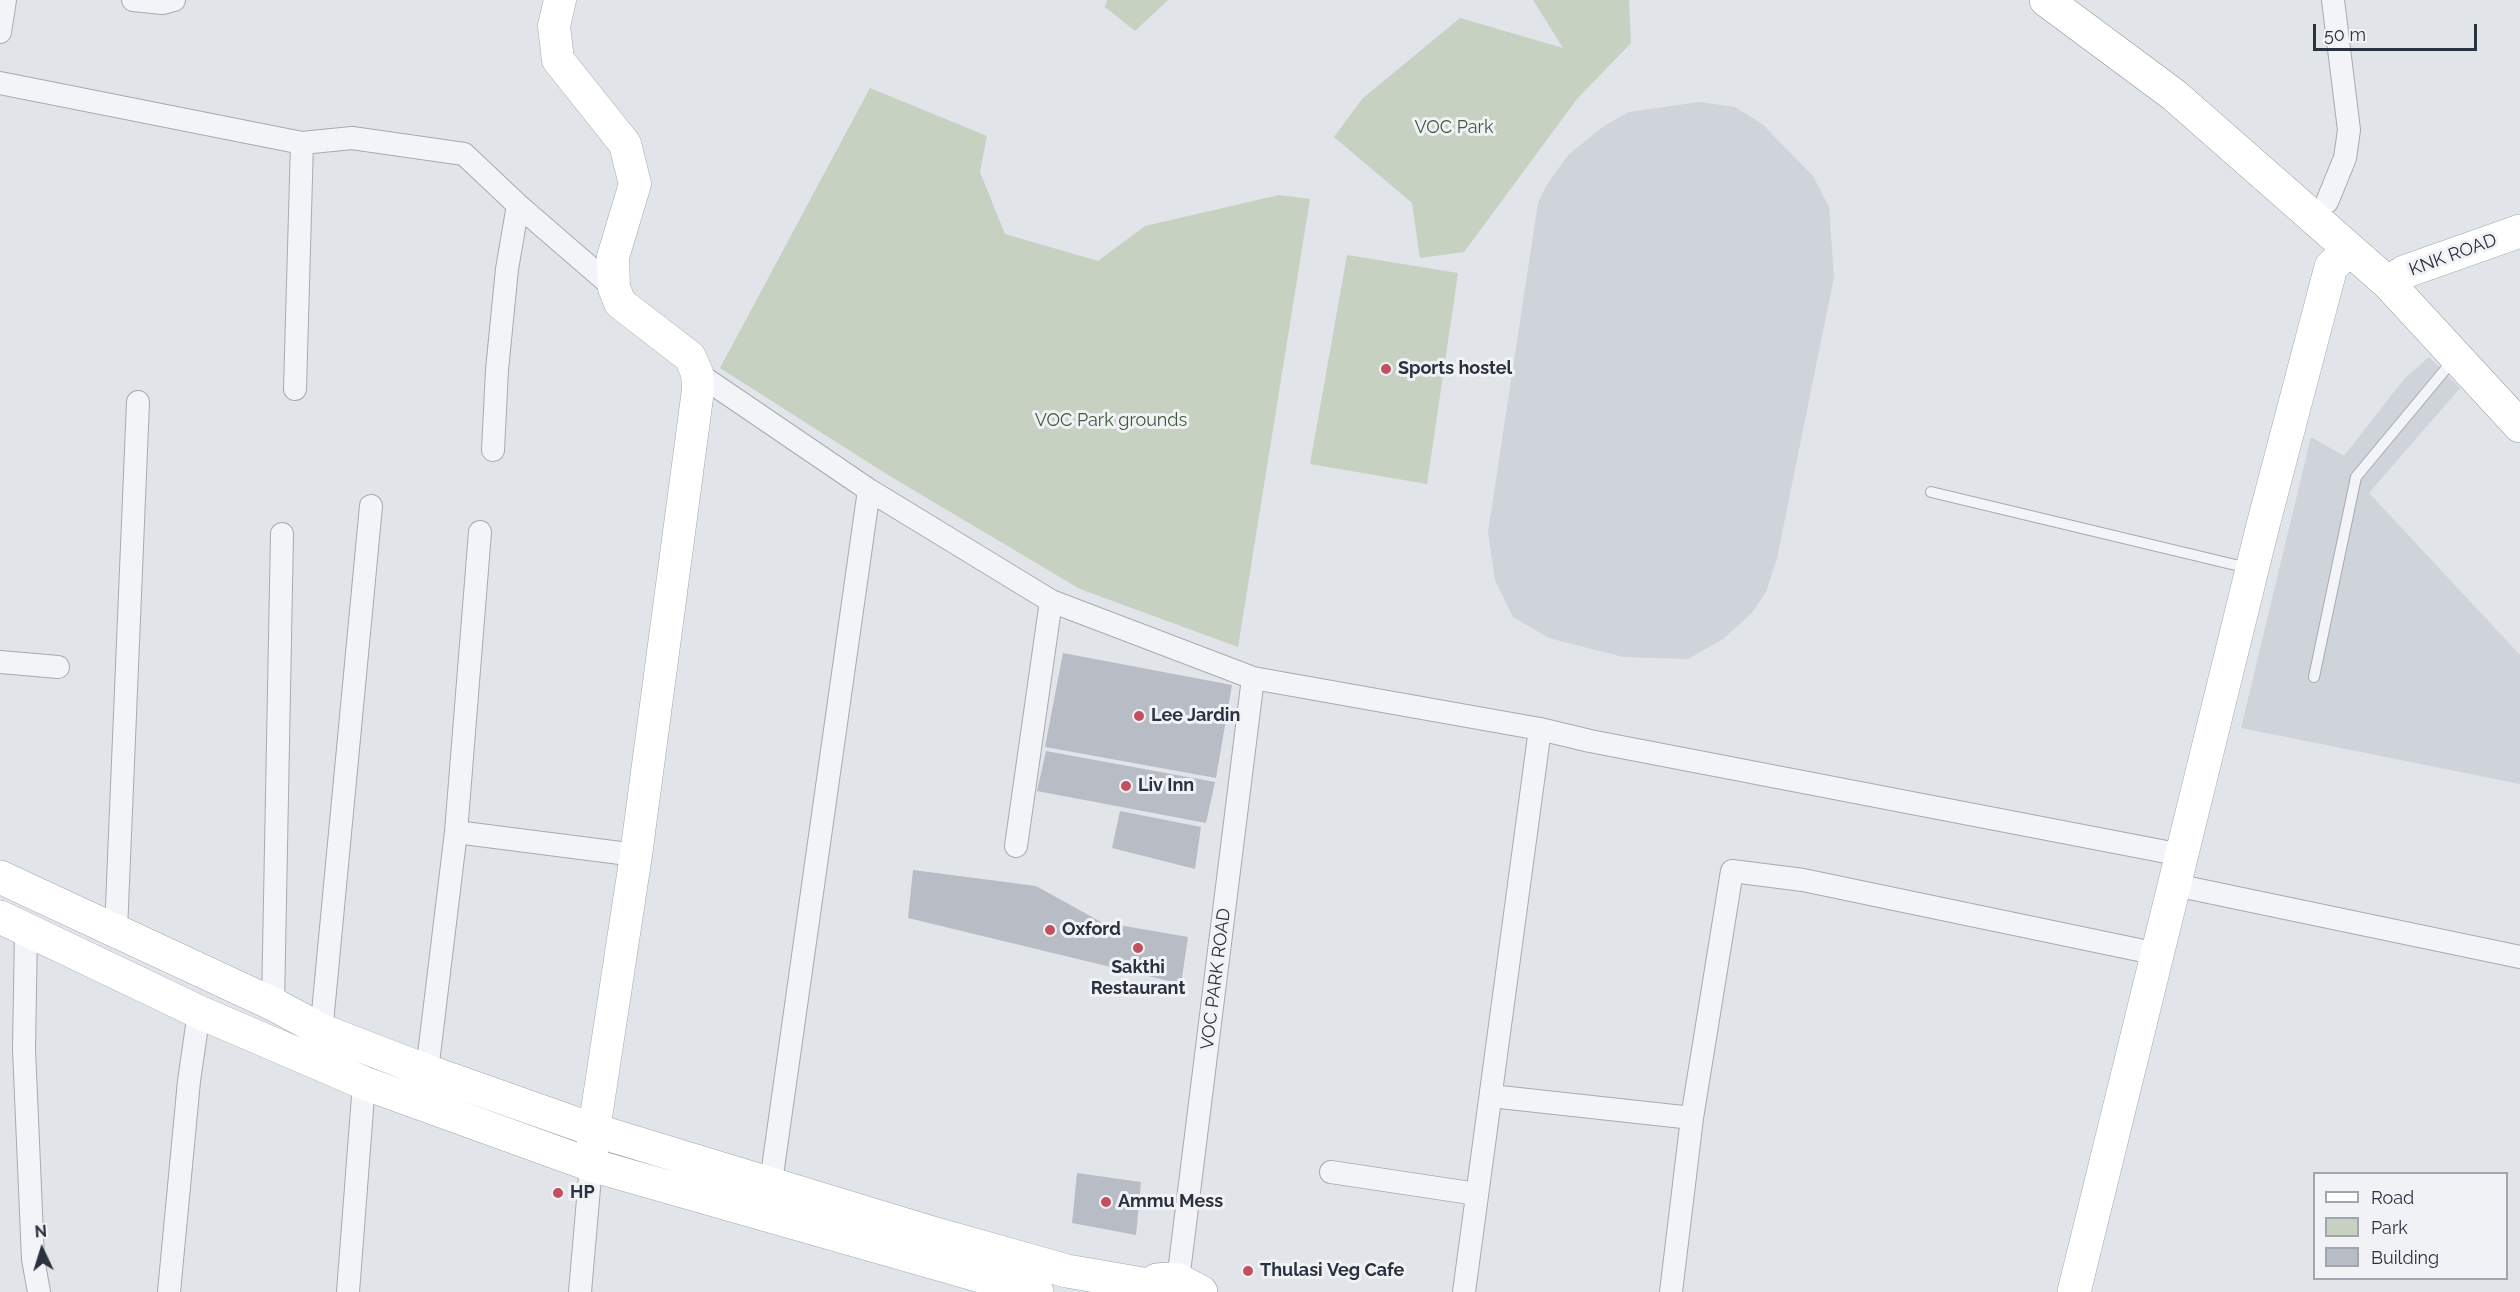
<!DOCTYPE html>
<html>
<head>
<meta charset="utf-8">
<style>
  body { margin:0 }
  #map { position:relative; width:2520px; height:1292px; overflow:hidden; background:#e1e4e8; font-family:Raleway,sans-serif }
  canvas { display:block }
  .legend { position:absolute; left:2313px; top:1172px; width:195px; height:108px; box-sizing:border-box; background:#f0f2f6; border:2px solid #a1a5ad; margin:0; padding:8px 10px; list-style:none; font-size:18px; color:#2a313f }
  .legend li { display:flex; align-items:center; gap:12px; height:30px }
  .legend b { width:30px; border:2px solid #a1a5ad }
  .north { position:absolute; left:12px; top:1220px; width:60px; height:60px; -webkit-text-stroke:4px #f0f2f6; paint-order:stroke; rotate:356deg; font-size:16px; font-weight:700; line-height:24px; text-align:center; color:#2a313f }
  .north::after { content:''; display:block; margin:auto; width:21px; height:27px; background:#2a313f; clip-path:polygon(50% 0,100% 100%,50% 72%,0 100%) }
  .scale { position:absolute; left:2313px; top:24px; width:164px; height:27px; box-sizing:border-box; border:3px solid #2a313f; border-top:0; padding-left:8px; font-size:18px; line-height:21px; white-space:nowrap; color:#2a313f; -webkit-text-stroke:4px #f0f2f6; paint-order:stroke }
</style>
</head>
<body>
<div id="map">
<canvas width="2520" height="1292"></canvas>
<ul class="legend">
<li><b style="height:8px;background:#fff"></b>Road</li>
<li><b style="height:16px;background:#c6d1c2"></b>Park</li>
<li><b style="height:16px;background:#b8bdc5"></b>Building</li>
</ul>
<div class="north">N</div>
<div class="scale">50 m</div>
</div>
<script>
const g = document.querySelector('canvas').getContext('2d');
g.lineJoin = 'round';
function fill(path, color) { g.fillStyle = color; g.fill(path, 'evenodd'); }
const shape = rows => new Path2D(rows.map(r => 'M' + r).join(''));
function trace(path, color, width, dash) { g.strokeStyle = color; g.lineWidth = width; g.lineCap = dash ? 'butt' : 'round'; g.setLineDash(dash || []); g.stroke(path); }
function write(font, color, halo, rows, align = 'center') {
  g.font = font + ' Raleway,sans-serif'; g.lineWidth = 6; g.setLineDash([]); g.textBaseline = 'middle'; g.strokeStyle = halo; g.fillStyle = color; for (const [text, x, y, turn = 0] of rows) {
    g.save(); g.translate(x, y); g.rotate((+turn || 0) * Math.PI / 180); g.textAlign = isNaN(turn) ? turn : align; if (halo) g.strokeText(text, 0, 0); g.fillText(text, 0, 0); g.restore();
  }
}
const built = shape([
  [1699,102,1735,107,1762,124,1813,176,1829,207,1834,277,1777,558,1766,592,1751,614,1723,639,1688,659,1623,657,1549,638,1513,617,1495,580,1488,532,1538,203,1546,186,1568,155,1604,126,1629,112],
  [2429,357,2460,388,2369,493,2520,655,2520,784,2241,728,2311,437,2344,456,2404,379]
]);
const green = shape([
  [1107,0,1168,0,1135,31,1105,7],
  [1533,0,1629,0,1631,43,1577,99,1464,252,1420,258,1412,203,1334,137,1362,99,1460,18,1563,48],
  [870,88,987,136,980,172,1005,234,1098,261,1145,226,1279,195,1310,199,1238,647,1080,589,888,475,720,368],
  [1347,255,1458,273,1427,484,1310,464]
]);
const building = shape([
  [1063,653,1232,685,1216,778,1045,747],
  [1046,751,1215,782,1206,823,1037,791],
  [1120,811,1201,827,1195,869,1112,848],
  [913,870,1036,886,1101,922,1188,937,1181,984,908,918],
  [1077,1173,1141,1182,1136,1235,1072,1223]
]);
const lane = shape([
  [1931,492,2248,568],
  [2314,677,2356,477,2454,359]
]);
const street = shape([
  [133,0,163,3,174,0],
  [0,32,5,0],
  [0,83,302,143,352,138,464,154,518,205,614,288],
  [2327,202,2345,158,2349,130,2333,0],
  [697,373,869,490,771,1182],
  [295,389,302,143],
  [493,450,497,370,507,269,518,205],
  [869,490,1051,601,1253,678,1540,729,1590,741,2182,855],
  [0,662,58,667],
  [456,832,636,855],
  [1016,846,1051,601],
  [2175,885,2520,957],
  [116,930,138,402],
  [26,931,24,1049,33,1259,39,1292],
  [273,1004,282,534],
  [320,1044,371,506],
  [427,1071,456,832,480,532],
  [1491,1096,1692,1118],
  [1331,1172,1477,1194],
  [1178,1280,1253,678],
  [169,1292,189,1081,199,1012],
  [348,1292,364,1083],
  [580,1292,591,1165],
  [1464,1292,1540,729],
  [1671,1292,1692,1118,1732,871,1803,880,2158,954]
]);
const secondary = shape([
  [560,0,554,26,558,60,625,144,635,184,613,257,614,288,620,303,690,357,697,373,698,390,636,855,594,1130,591,1165]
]);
const primary = shape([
  [2388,283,2404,272,2520,231],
  [0,877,273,1004,323,1031,427,1071,594,1130,929,1232,1067,1271,1148,1285],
  [0,917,199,1012,364,1083,591,1165,1037,1292],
  [2074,1292,2262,529,2331,267,2348,250]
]);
const highway = shape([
  [2046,0,2174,95,2388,283,2520,426],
  [1138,1292,1157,1280,1168,1279,1178,1280,1201,1292]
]);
const markers = [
  [1386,369,6,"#c35060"],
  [1139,716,6,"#c35060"],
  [1126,786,6,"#c35060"],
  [1050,930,6,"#c35060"],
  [1138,948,6,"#c35060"],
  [558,1193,6,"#c35060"],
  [1106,1202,6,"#c35060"],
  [1248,1271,6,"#c35060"]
];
const parkNames = [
  ["VOC Park",1454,128],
  ["VOC Park grounds",1111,421]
];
const streetNames = [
  ["KNK ROAD",2453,255,-20],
  ["VOC PARK ROAD",1216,979,-83]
];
const poiNames = [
  ["Sports hostel",1398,369],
  ["Lee Jardin",1151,716],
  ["Liv Inn",1138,786],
  ["Oxford",1062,930],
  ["Sakthi",1138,968,"center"],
  ["Restaurant",1138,989,"center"],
  ["HP",570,1193],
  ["Ammu Mess",1118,1202],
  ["Thulasi Veg Cafe",1260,1271]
];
fill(built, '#cfd3da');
fill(green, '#c6d1c2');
fill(building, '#b8bdc5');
trace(lane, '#a6abb2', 12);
trace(street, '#a6abb2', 24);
trace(secondary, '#a6abb2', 33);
trace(primary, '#a1a8b3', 34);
trace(highway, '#89919e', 34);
trace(lane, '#f3f4f7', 10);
trace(street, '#f3f4f7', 22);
trace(secondary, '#fff', 32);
trace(primary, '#fff', 33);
trace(highway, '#fff', 33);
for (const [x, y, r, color] of markers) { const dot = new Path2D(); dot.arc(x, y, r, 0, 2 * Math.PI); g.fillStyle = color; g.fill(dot); trace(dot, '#f0f2f6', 2); }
write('18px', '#3f5939', '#f0f2f6', parkNames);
write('18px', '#2a313f', '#f0f2f6', streetNames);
write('bold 18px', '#2a313f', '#f0f2f6', poiNames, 'left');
</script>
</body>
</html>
